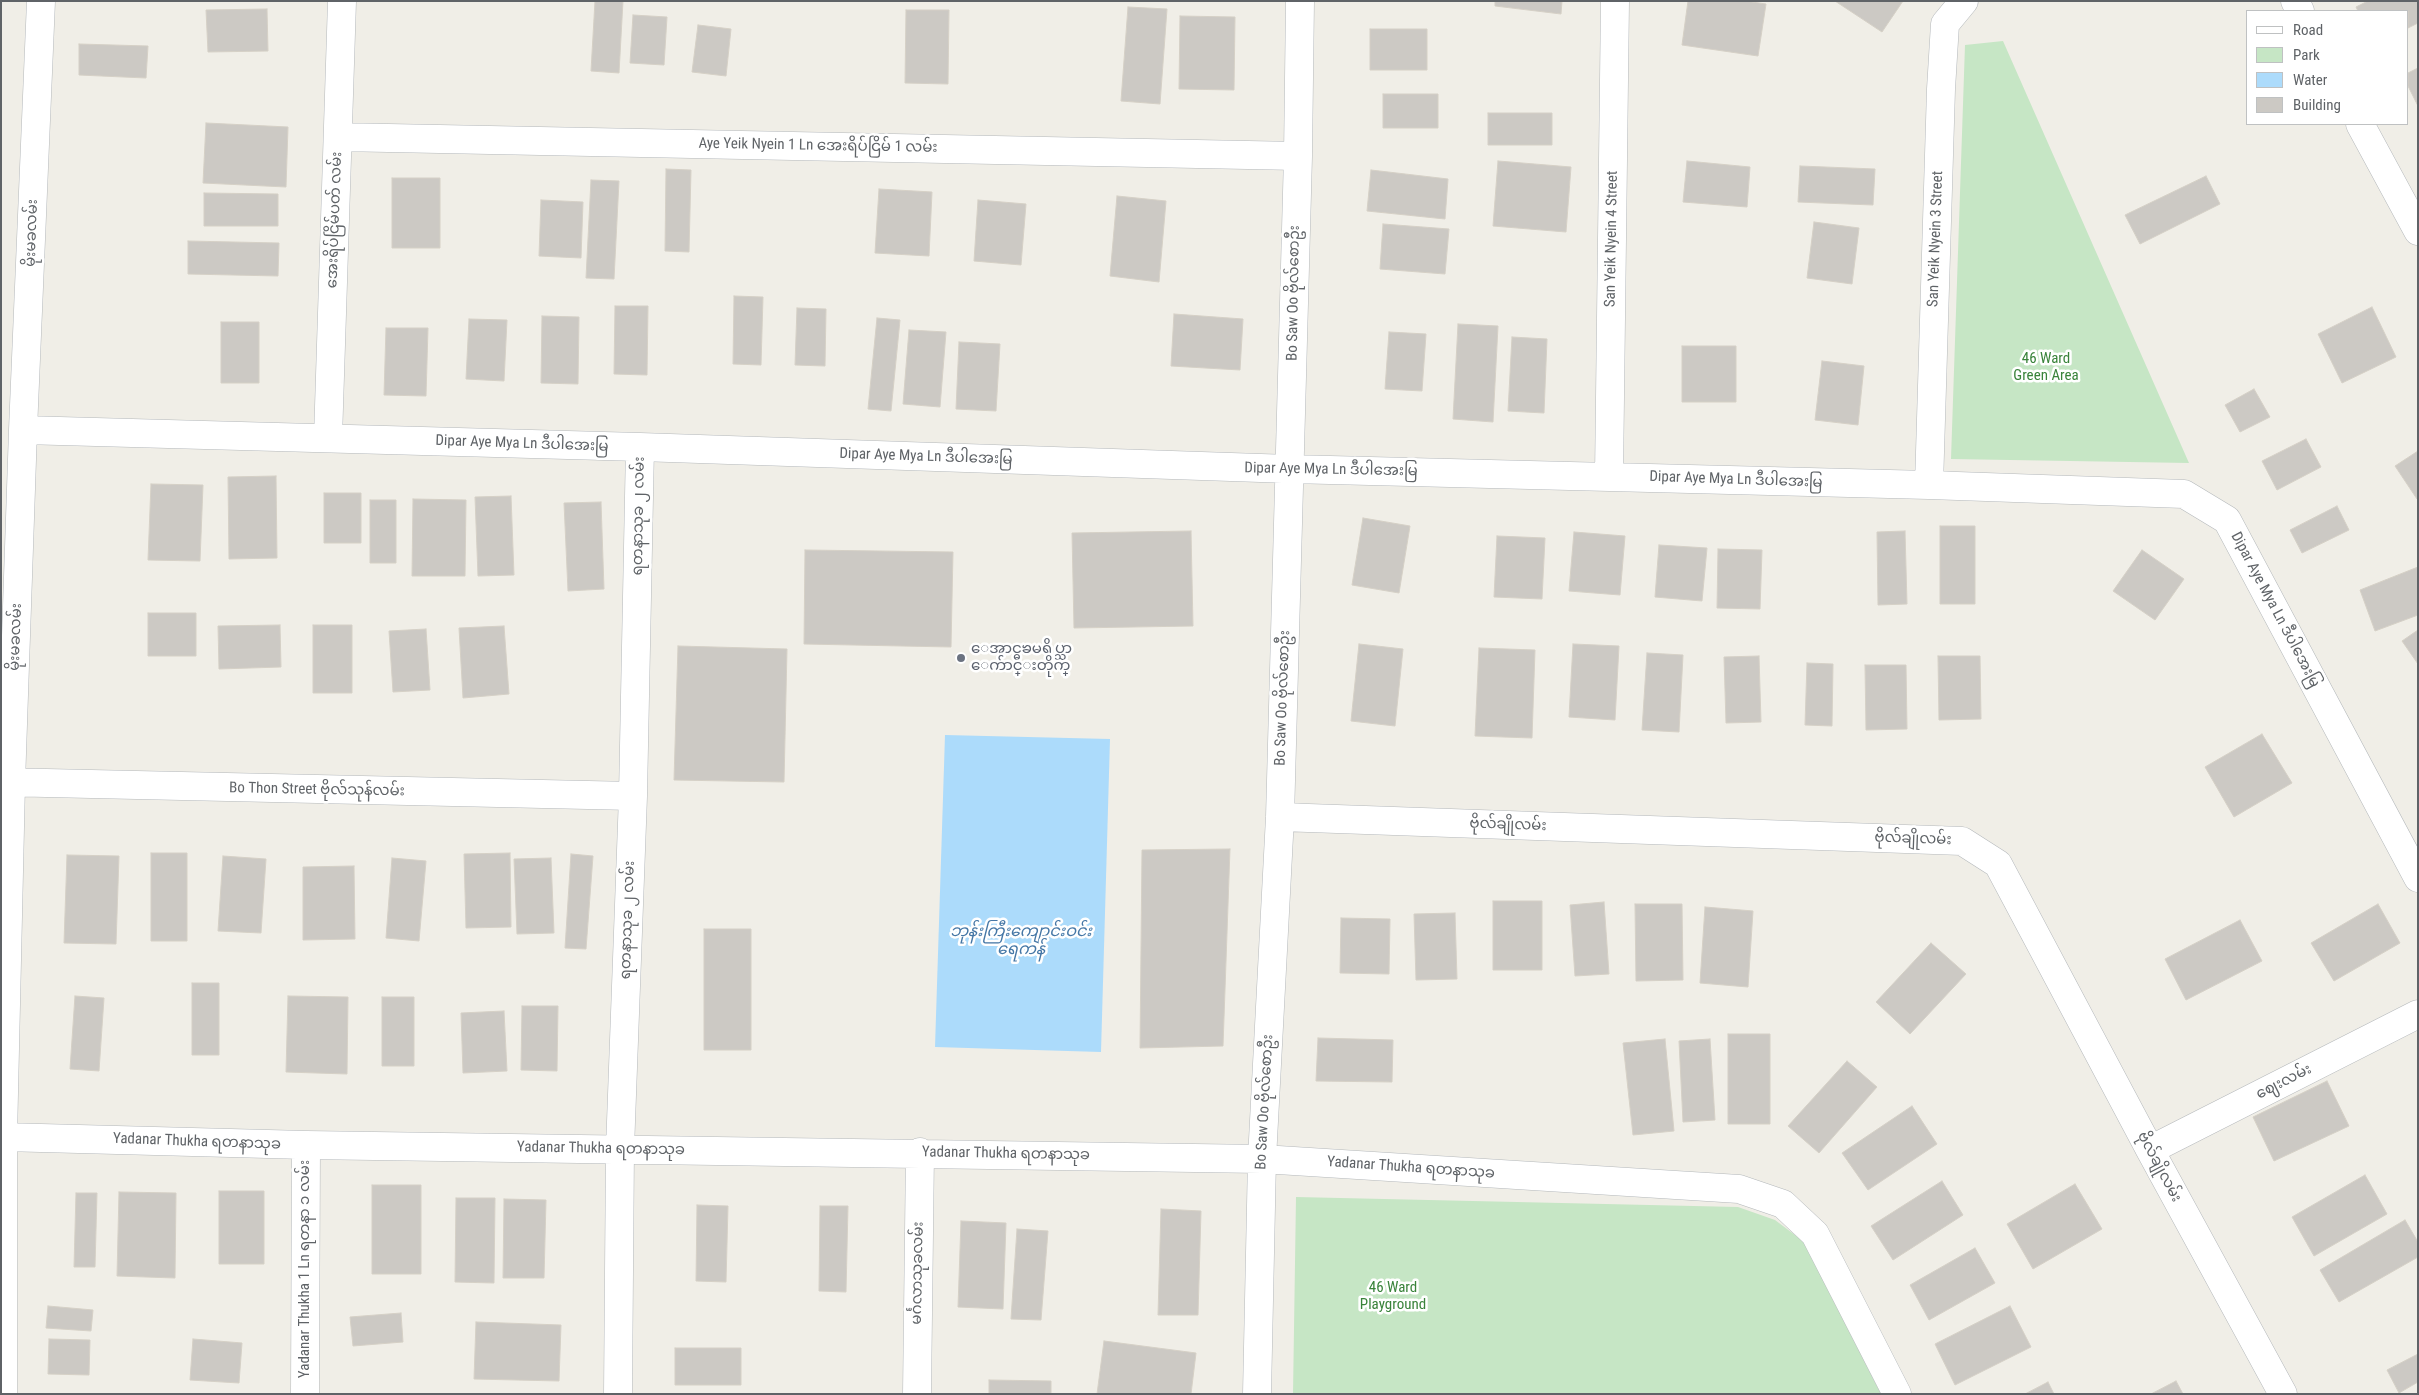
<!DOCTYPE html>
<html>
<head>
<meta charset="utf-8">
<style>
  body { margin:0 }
  #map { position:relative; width:2419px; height:1395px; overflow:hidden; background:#f0eee7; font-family:"Roboto Condensed",sans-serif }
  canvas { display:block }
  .frame { position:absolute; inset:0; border:2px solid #5f6367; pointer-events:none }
  .legend { position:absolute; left:2246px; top:10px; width:162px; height:115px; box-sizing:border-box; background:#fff; border:1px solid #bfc1c2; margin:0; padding:6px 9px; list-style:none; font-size:15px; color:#5f6367 }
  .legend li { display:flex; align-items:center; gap:10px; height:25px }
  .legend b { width:25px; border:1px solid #bfc1c2 }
</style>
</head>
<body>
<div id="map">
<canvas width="2419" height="1395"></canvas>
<div class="frame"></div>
<ul class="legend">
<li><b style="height:6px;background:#fff"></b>Road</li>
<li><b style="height:14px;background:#c6e6c5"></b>Park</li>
<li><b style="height:14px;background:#acdbfb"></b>Water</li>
<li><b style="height:14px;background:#ccc9c4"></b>Building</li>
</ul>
</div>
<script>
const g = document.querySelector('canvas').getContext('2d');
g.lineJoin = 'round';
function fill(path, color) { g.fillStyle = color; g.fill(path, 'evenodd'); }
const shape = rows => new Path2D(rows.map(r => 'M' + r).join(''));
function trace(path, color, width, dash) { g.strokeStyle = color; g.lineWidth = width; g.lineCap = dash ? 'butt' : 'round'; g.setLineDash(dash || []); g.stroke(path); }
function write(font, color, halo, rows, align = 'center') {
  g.font = font + ' "Roboto Condensed","Noto Sans Myanmar",sans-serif'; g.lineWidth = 5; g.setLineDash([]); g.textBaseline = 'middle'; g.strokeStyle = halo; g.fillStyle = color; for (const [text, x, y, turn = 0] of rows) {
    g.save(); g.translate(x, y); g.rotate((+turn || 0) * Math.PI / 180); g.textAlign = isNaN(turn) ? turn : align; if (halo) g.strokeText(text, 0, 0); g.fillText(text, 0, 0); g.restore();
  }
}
const green = shape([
  [2003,41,2189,463,1951,459,1965,45],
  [1296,1197,1738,1207,1775,1220,1803,1241,1881,1394,1293,1394]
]);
const water = shape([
  [945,735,1110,739,1101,1052,935,1047]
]);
const building = shape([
  [595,1,623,1,619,73,591,71,595,1],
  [1495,1,1562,1,1561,14,1495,6,1495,1],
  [1688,1,1745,1,1766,4,1758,56,1682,45,1688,1],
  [1835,1,1903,1,1882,32,1835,1],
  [2368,1,2418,1,2418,23,2408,28,2408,11,2358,11,2356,7,2368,1],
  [1128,7,1167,9,1160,104,1121,101,1128,7],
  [267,9,268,51,208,52,206,10,267,9],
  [906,10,949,10,948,84,905,83,906,10],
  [633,15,667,17,664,65,630,63,633,15],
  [1180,16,1235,17,1234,90,1179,89,1180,16],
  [698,25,731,29,726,76,692,72,698,25],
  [1370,29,1427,29,1427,70,1370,70,1370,29],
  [79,44,148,46,146,78,79,75,79,44],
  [2418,68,2418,106,2408,86,2408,73,2418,68],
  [1383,94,1438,94,1438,128,1383,128,1383,94],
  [1488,113,1552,113,1552,145,1488,145,1488,113],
  [206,123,288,127,286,187,203,183,206,123],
  [1498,161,1571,167,1566,232,1493,226,1498,161],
  [1687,161,1750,167,1747,207,1683,202,1687,161],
  [1800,166,1875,169,1873,205,1798,202,1800,166],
  [666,169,691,170,689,252,665,251,666,169],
  [1371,170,1448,179,1445,219,1367,211,1371,170],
  [2206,176,2220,204,2140,244,2125,215,2206,176],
  [392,178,440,178,440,248,392,248,392,178],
  [591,180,619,181,614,279,586,278,591,180],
  [879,189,932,192,929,256,875,253,879,189],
  [204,193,278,194,278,226,204,226,204,193],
  [1117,196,1166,201,1159,282,1110,276,1117,196],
  [541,200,583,202,581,258,539,256,541,200],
  [978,200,1026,204,1021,265,974,261,978,200],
  [1814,222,1859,228,1852,284,1807,278,1814,222],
  [1383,224,1449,229,1445,274,1380,269,1383,224],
  [188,241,279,243,278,276,188,274,188,241],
  [734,296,763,297,761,365,733,364,734,296],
  [615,306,648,306,647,375,614,374,615,306],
  [2372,307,2396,357,2342,383,2318,334,2372,307],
  [797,308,826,309,825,366,795,365,797,308],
  [1174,314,1243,319,1240,370,1171,366,1174,314],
  [542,316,579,317,578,384,541,383,542,316],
  [877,318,900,320,891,411,868,409,877,318],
  [469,319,507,320,504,381,466,379,469,319],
  [221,322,259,322,259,383,221,383,221,322],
  [1458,324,1498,326,1493,422,1453,419,1458,324],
  [386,328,428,328,426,396,384,395,386,328],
  [909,330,946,332,940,407,903,404,909,330],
  [1389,332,1426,334,1422,391,1385,389,1389,332],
  [1512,337,1547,339,1544,413,1508,411,1512,337],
  [959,342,1000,344,996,411,956,409,959,342],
  [1682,346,1736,346,1736,402,1682,402,1682,346],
  [1822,361,1864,366,1858,425,1815,420,1822,361],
  [2254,389,2270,417,2240,432,2225,405,2254,389],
  [2306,439,2321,467,2277,490,2262,461,2306,439],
  [2418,451,2418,498,2417,499,2395,466,2418,451],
  [276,476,277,558,229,559,228,477,276,476],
  [151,484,203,485,200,561,148,560,151,484],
  [324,493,361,493,361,543,324,543,324,493],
  [511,496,514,575,478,576,475,497,511,496],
  [413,499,466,500,465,576,412,576,413,499],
  [370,500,396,500,396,563,370,563,370,500],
  [601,502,604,589,568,591,564,503,601,502],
  [2337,506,2349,530,2302,553,2290,530,2337,506],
  [1363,518,1410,526,1399,593,1352,585,1363,518],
  [1940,526,1975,526,1975,604,1940,604,1940,526],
  [1191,531,1193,626,1074,628,1072,533,1191,531],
  [1905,531,1907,604,1878,605,1877,532,1905,531],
  [1574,532,1625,536,1620,595,1569,591,1574,532],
  [1497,536,1545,538,1542,599,1494,597,1497,536],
  [1659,545,1707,548,1702,601,1655,597,1659,545],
  [1718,549,1762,550,1760,609,1717,608,1718,549],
  [805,550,953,552,951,647,804,644,805,550],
  [2142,550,2184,579,2155,620,2113,591,2142,550],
  [2418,567,2418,615,2375,631,2360,590,2418,567],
  [148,613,196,613,196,656,148,656,148,613],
  [280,625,281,667,219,669,218,626,280,625],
  [313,625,352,625,352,693,313,693,313,625],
  [504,626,509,694,463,698,459,628,504,626],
  [426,629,430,690,393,692,389,631,426,629],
  [2418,630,2418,664,2402,641,2418,630],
  [1359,644,1403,649,1395,726,1351,721,1359,644],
  [1573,644,1619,646,1615,720,1569,717,1573,644],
  [678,646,787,649,784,782,674,780,678,646],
  [1479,648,1535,650,1532,738,1475,736,1479,648],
  [1647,653,1683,655,1679,732,1642,730,1647,653],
  [1759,656,1761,722,1726,723,1724,657,1759,656],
  [1938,656,1980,656,1981,719,1939,720,1938,656],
  [1807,663,1833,664,1832,726,1805,725,1807,663],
  [1865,665,1906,665,1907,729,1866,730,1865,665],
  [2262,734,2292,783,2234,817,2205,767,2262,734],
  [1230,849,1223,1046,1140,1048,1142,850,1230,849],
  [151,853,187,853,187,941,151,941,151,853],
  [510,853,511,927,466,928,464,854,510,853],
  [571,854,593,856,586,949,565,948,571,854],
  [67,855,119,856,116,944,64,943,67,855],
  [223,856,266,859,261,933,218,931,223,856],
  [392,858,426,861,419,941,386,938,392,858],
  [551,858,554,933,517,934,514,859,551,858],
  [354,866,355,939,303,940,303,867,354,866],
  [1493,901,1542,901,1542,970,1493,970,1493,901],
  [1604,902,1609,974,1575,976,1570,905,1604,902],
  [1635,904,1682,904,1683,980,1636,981,1635,904],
  [2378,904,2400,943,2334,981,2311,943,2378,904],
  [1705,907,1753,911,1748,987,1700,983,1705,907],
  [1455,913,1457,979,1416,980,1414,914,1455,913],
  [1341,918,1390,919,1389,974,1340,973,1341,918],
  [2240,920,2262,961,2186,1000,2165,959,2240,920],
  [704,929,751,929,751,1050,704,1050,704,929],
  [1931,943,1966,974,1910,1034,1876,1002,1931,943],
  [192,983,219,983,219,1055,192,1055,192,983],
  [75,996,104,998,99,1071,70,1069,75,996],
  [288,996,348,997,347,1074,286,1072,288,996],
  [382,997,414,997,414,1066,382,1066,382,997],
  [522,1006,558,1006,557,1071,521,1070,522,1006],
  [504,1011,507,1071,463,1073,461,1013,504,1011],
  [1728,1034,1770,1034,1770,1124,1728,1124,1728,1034],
  [1318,1038,1393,1040,1392,1082,1316,1081,1318,1038],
  [1665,1039,1674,1131,1633,1135,1623,1043,1665,1039],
  [1710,1039,1715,1120,1683,1122,1679,1041,1710,1039],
  [1847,1061,1877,1087,1819,1153,1788,1126,1847,1061],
  [2327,1081,2349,1126,2274,1161,2253,1117,2327,1081],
  [1912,1106,1937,1144,1868,1190,1842,1153,1912,1106],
  [2365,1175,2387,1214,2314,1256,2292,1217,2365,1175],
  [1942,1181,1963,1215,1893,1260,1871,1226,1942,1181],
  [2075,1184,2102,1229,2033,1269,2007,1224,2075,1184],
  [372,1185,421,1185,421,1274,372,1274,372,1185],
  [219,1191,264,1191,264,1264,219,1264,219,1191],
  [119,1192,176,1193,175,1278,117,1276,119,1192],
  [76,1193,97,1193,95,1267,74,1267,76,1193],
  [456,1198,495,1198,494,1283,455,1282,456,1198],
  [504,1199,546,1200,544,1278,503,1278,504,1199],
  [697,1205,728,1206,726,1282,696,1281,697,1205],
  [820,1206,848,1206,846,1292,819,1291,820,1206],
  [1161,1209,1201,1211,1198,1315,1158,1315,1161,1209],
  [2405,1220,2418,1242,2418,1257,2339,1302,2320,1270,2405,1220],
  [961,1221,1006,1223,1003,1309,958,1307,961,1221],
  [1017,1229,1048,1231,1041,1320,1011,1319,1017,1229],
  [1975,1248,1995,1283,1929,1320,1910,1285,1975,1248],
  [48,1306,93,1310,91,1331,46,1328,48,1306],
  [2010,1306,2031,1347,1955,1385,1935,1344,2010,1306],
  [401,1313,403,1342,353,1346,350,1317,401,1313],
  [476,1322,561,1325,559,1381,474,1379,476,1322],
  [49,1339,90,1340,89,1375,48,1374,49,1339],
  [193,1339,242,1343,239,1383,190,1380,193,1339],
  [1104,1341,1196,1353,1191,1394,1097,1394,1104,1341],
  [675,1348,741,1348,741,1385,675,1385,675,1348],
  [2418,1354,2418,1382,2399,1393,2387,1370,2418,1354],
  [989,1380,1051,1381,1051,1394,989,1394,989,1380],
  [2176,1381,2183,1394,2151,1394,2176,1381],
  [2048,1382,2054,1394,2025,1394,2048,1382]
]);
const minor = shape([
  [2295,1,2300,11],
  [2360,124,2418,231],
  [338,137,1298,156],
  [23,430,640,447,1290,469,1929,485,2184,494,2227,520,2418,878],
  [328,438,342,1],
  [1609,476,1615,1],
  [1929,485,1941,89,1945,24,1964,1],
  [1,782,633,796],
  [1280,817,1962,841,1998,864,2150,1150,2283,1394],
  [3,1137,306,1145,1262,1159,1739,1189,1783,1204,1815,1234,1897,1394],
  [2150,1150,2418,1014],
  [3,1394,3,1137,11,783,23,430,41,1],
  [305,1394,306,1145],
  [618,1394,620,1149,633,796,640,447],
  [917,1394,920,1152],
  [1257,1394,1262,1159,1280,817,1298,156,1300,1]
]);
const markers = [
  [961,658,5,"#6b7280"]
];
const streetNames = [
  ["Aye Yeik Nyein 1 Ln အေးရိပ်ငြိမ် 1 လမ်း",818,146,1],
  ["အေးရိပ်ငြိမ်ပတ် လမ်း",335,220,-88],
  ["မိုးမခလမ်း",32,233,-88],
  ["San Yeik Nyein 4 Street",1612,239,-89],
  ["San Yeik Nyein 3 Street",1936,239,-88],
  ["Bo Saw Oo ဗိုလ်စောဦး",1294,293,-89],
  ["Dipar Aye Mya Ln ဒီပါအေးမြ",522,444,2],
  ["Dipar Aye Mya Ln ဒီပါအေးမြ",926,457,2],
  ["Dipar Aye Mya Ln ဒီပါအေးမြ",1331,470,1],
  ["Dipar Aye Mya Ln ဒီပါအေးမြ",1736,480,2],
  ["ရတနာသုခ ၂ လမ်း",639,516,-89],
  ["Dipar Aye Mya Ln ဒီပါအေးမြ",2275,610,62],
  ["မိုးမခလမ်း",16,637,-88],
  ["Bo Saw Oo ဗိုလ်စောဦး",1283,698,-88],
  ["Bo Thon Street ဗိုလ်သုန်လမ်း",317,790,1],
  ["ဗိုလ်ချိုလမ်း",1508,825,2],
  ["ဗိုလ်ချိုလမ်း",1913,839,2],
  ["ရတနာသုခ ၂ လမ်း",628,920,-88],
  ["ဈေးလမ်း",2284,1082,-27],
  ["Bo Saw Oo ဗိုလ်စောဦး",1265,1102,-87],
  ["Yadanar Thukha ရတနာသုခ",197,1142,2],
  ["Yadanar Thukha ရတနာသုခ",601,1149,1],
  ["Yadanar Thukha ရတနာသုခ",1006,1154,1],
  ["ဗိုလ်ချိုလမ်း",2159,1167,62],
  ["Yadanar Thukha ရတနာသုခ",1411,1168,4],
  ["Yadanar Thukha 1 Ln ရတနာ ၁ လမ်း",305,1269,-90],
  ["မင်္ဂလာသုခလမ်း",918,1273,-89]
];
const parkNames = [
  ["46 Ward",2046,359],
  ["Green Area",2046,376],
  ["46 Ward",1393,1288],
  ["Playground",1393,1305]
];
const worshipNames = [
  ["ေအာင္ဓၶမရိပ္သာ",971,649],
  ["ေက်ာင္းတိုက္",971,666]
];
const waterNames = [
  ["ဘုန်းကြီးကျောင်းဝင်း",1021,932],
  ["ရေကန်",1021,950]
];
fill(green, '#c6e6c5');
fill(water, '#acdbfb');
fill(building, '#ccc9c4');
trace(building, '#d5d0c6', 1);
trace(minor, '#b4b8bb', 29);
trace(minor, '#fff', 28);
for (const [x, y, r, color] of markers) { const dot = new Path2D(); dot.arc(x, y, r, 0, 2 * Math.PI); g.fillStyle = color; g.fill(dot); trace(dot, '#fff', 2); }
write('15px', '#5f6367', '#fff', streetNames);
write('15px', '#39833a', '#fff', parkNames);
write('15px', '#5b616d', '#fff', worshipNames, 'left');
write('italic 16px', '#4577a6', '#fff', waterNames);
</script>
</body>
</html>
